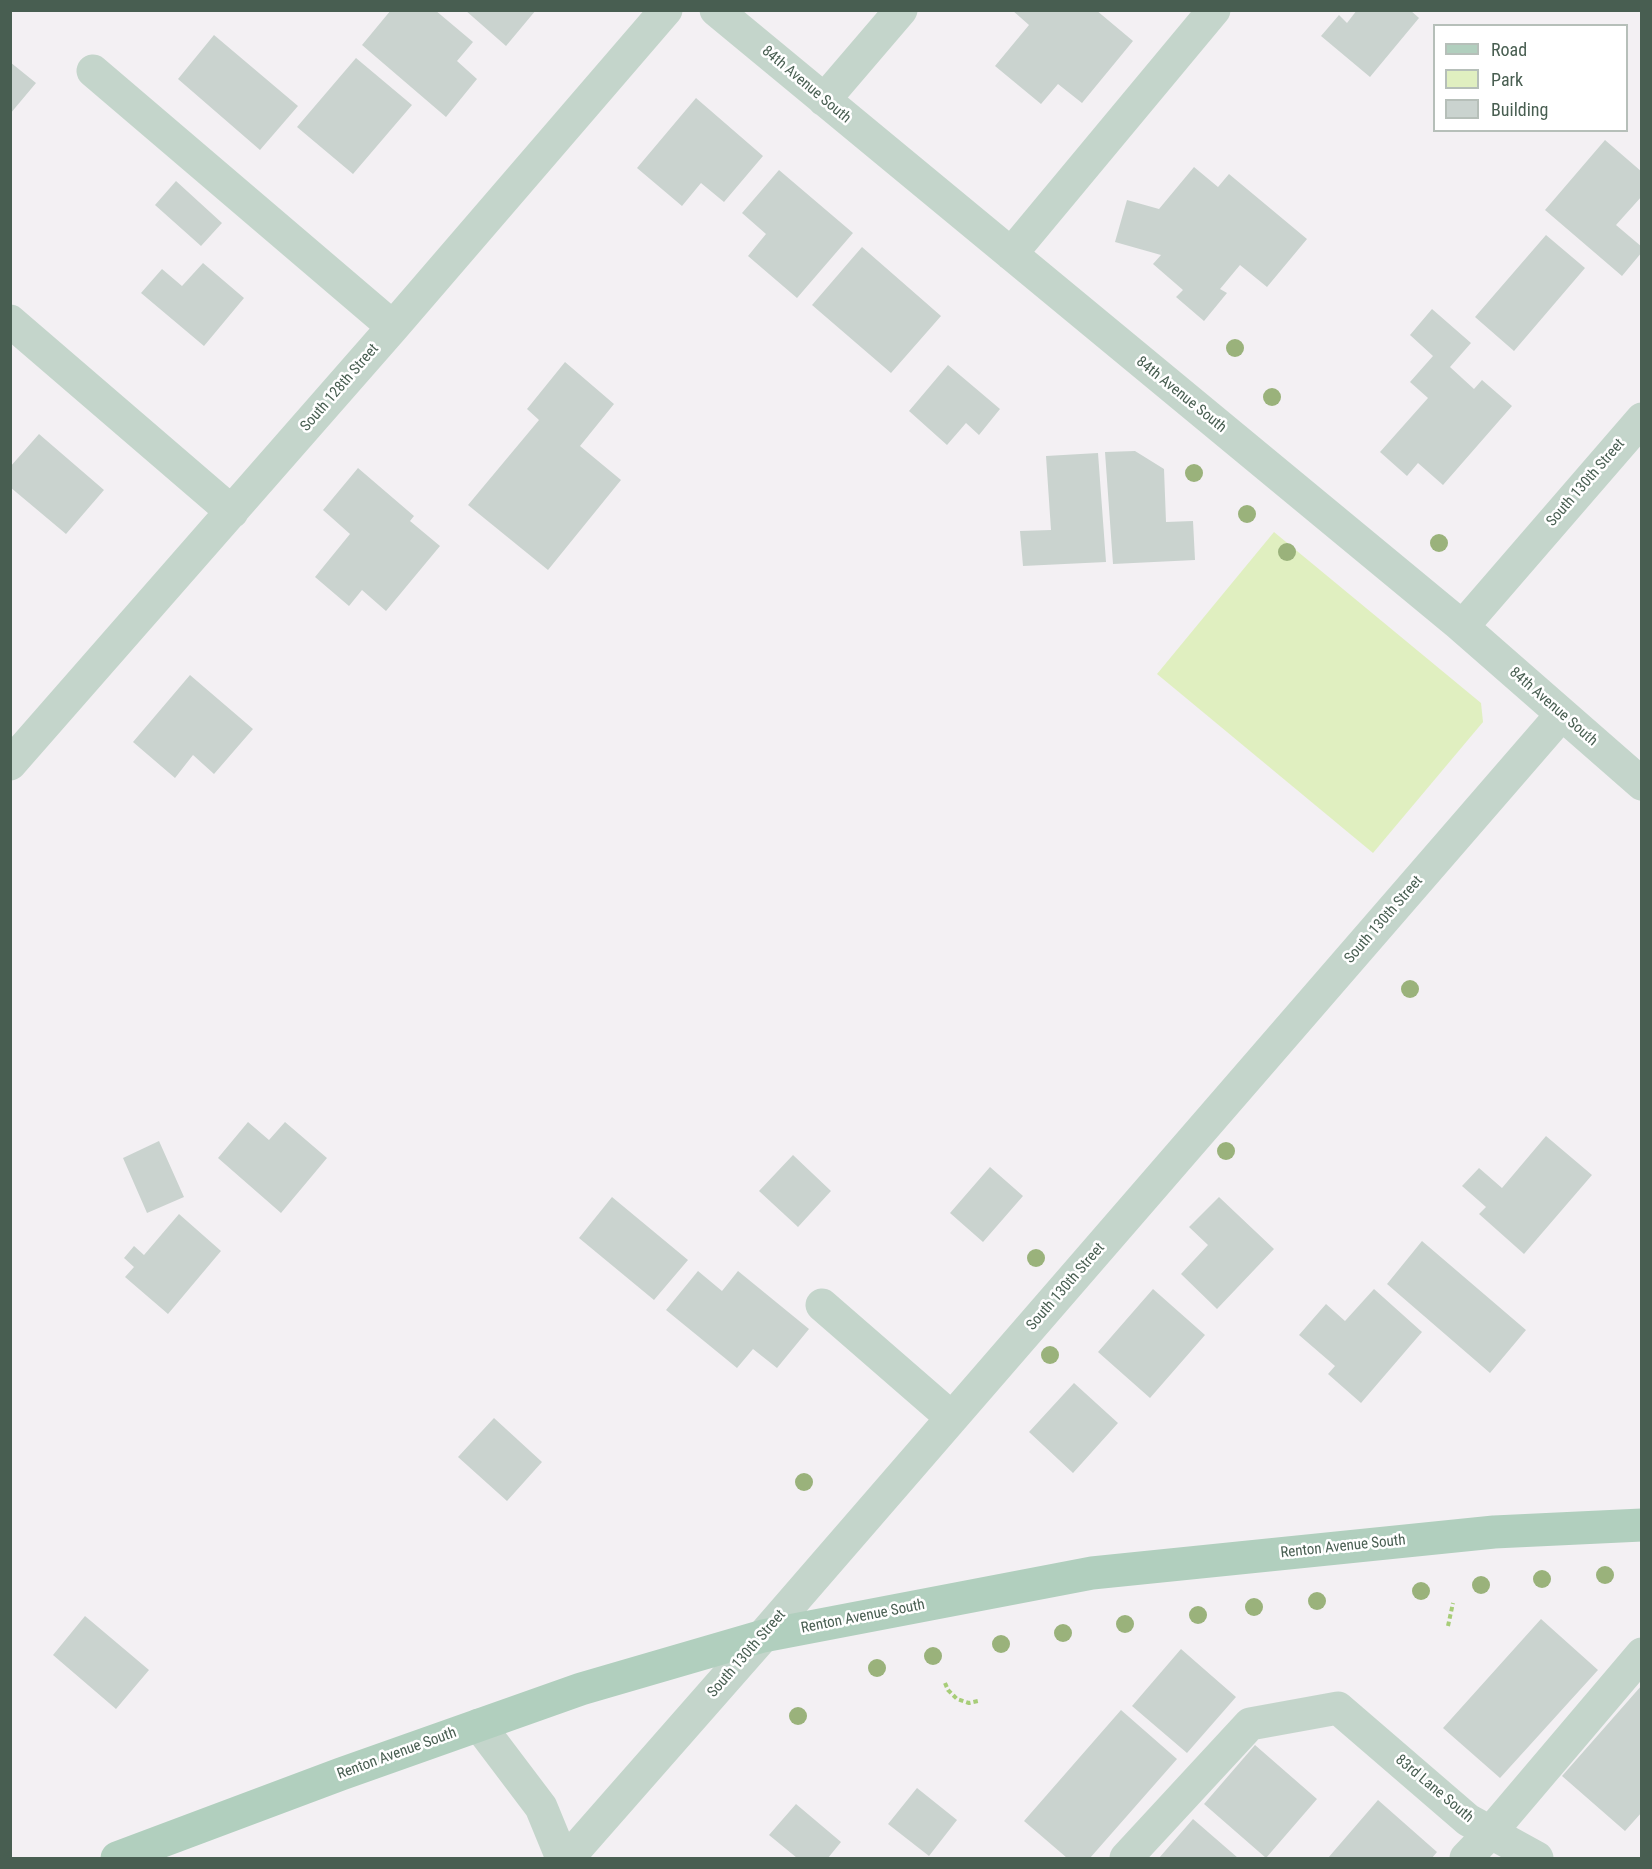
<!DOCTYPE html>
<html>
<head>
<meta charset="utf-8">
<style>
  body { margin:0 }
  #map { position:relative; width:1652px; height:1869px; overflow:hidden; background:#f3f0f3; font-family:"Roboto Condensed",sans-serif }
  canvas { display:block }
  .frame { position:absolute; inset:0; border:12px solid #485e51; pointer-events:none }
  .legend { position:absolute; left:1433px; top:24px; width:195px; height:108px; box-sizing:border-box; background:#fff; border:2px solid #b6bfb9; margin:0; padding:8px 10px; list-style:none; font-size:18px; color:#485e51 }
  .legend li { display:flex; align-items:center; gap:12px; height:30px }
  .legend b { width:30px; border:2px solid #b6bfb9 }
</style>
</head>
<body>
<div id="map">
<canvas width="1652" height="1869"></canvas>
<div class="frame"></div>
<ul class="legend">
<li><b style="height:8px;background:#b1cfbe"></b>Road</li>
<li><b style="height:16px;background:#e0efc0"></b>Park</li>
<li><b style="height:16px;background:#cad3cf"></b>Building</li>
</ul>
</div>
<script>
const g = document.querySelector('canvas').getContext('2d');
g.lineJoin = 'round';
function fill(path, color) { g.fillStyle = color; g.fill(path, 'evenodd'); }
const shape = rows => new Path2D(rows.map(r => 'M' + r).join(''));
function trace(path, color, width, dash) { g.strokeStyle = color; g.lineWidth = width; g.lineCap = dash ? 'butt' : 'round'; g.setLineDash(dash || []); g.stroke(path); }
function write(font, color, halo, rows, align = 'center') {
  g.font = font + ' "Roboto Condensed",sans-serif'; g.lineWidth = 5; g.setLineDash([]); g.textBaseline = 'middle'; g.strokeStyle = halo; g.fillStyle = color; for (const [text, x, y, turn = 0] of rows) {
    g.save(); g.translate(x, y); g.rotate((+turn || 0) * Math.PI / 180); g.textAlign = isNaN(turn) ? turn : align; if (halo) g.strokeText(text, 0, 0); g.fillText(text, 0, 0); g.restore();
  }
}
const green = shape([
  [1274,532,1481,703,1483,722,1373,853,1157,674]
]);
const building = shape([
  [391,10,435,10,473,42,457,61,477,79,446,117,362,45],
  [465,10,536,10,506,46],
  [1012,10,1096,10,1133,41,1082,103,1058,84,1041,104,995,66,1029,25],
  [1357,10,1410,10,1419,18,1370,77,1321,36,1339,15,1347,23],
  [214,35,298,106,260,150,178,79],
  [356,58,412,105,353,174,297,127],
  [10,62,36,83,10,114],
  [696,98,763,156,724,202,701,183,682,206,637,168],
  [1605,140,1642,172,1642,196,1616,225,1642,247,1642,252,1622,276,1545,210],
  [1194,167,1218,187,1229,174,1307,239,1267,287,1240,265,1220,289,1227,293,1204,321,1176,297,1183,290,1153,264,1161,255,1115,242,1127,200,1159,209],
  [779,170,853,233,797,298,748,256,766,234,742,213],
  [176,181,222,223,201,246,155,205],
  [1546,235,1585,268,1514,351,1475,317],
  [862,247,941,316,891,373,812,305],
  [203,263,244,298,204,346,141,293,162,269,182,286],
  [1432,309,1471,343,1450,367,1474,389,1482,380,1512,406,1443,485,1418,463,1407,476,1380,452,1428,398,1410,382,1433,356,1410,335],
  [565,362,614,404,580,446,621,480,548,570,468,505,539,420,527,409],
  [948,365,1000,409,979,435,966,423,947,445,909,411],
  [39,434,104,490,66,534,10,487,10,467],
  [1135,451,1164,469,1166,522,1193,521,1195,560,1113,564,1105,452],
  [1098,453,1106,562,1023,566,1020,531,1051,530,1046,456],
  [358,468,414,516,410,521,440,546,386,611,362,590,349,606,315,577,350,534,323,510],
  [190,675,253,729,214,774,193,755,175,778,133,742],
  [248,1122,269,1140,285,1122,327,1158,281,1213,218,1158],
  [1546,1136,1592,1175,1524,1254,1479,1214,1486,1207,1462,1186,1479,1168,1502,1188],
  [159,1141,184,1197,147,1213,123,1158],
  [793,1155,831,1191,798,1227,759,1191],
  [990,1167,1023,1196,983,1242,950,1213],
  [612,1197,688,1260,654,1300,579,1238],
  [1219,1197,1274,1249,1217,1309,1181,1274,1208,1245,1189,1227],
  [179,1214,221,1251,168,1314,125,1277,134,1267,124,1258,134,1246,144,1255],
  [1422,1241,1526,1330,1490,1373,1387,1284],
  [698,1271,722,1291,738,1271,809,1329,777,1368,753,1349,737,1368,666,1310],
  [1153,1289,1205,1335,1150,1398,1098,1352],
  [1374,1289,1422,1332,1361,1403,1328,1374,1335,1366,1299,1335,1326,1304,1345,1321],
  [1074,1383,1118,1423,1073,1473,1029,1432],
  [494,1418,542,1462,507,1501,458,1457],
  [85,1616,149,1670,116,1709,53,1655],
  [1541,1619,1598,1670,1500,1778,1443,1728],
  [1181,1649,1236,1697,1187,1753,1132,1706],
  [1642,1685,1642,1812,1625,1831,1562,1776],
  [1121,1710,1177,1759,1090,1858,1067,1858,1024,1821],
  [1255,1745,1317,1799,1266,1858,1204,1804],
  [917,1788,957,1820,929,1856,888,1824],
  [1378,1800,1437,1852,1432,1858,1328,1858],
  [796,1804,841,1842,828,1858,797,1858,769,1835],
  [1193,1819,1238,1858,1159,1858]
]);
const path = shape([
  [1448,1626,1453,1603],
  [945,1683,948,1690,957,1699,969,1703,978,1701]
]);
const minor = shape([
  [716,10,1459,624,1642,784],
  [93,71,393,327],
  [824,100,901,10],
  [1011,254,1214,10],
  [10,321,232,512],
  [1459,624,1463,626,1642,419],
  [10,764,393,327,666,10],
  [822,1305,952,1418],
  [479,1725,541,1807,562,1858],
  [568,1858,763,1636,1562,714],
  [1126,1858,1250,1724,1338,1708,1468,1820,1537,1858],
  [1466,1858,1490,1833,1642,1654]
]);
const major = shape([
  [117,1858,341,1774,581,1689,763,1636,1092,1573,1494,1532,1642,1525]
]);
const trees = [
  [1235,348],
  [1272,397],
  [1194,473],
  [1247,514],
  [1439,543],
  [1287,552],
  [1410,989],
  [1226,1151],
  [1036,1258],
  [1050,1355],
  [804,1482],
  [1605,1575],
  [1542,1579],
  [1481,1585],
  [1421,1591],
  [1317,1601],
  [1254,1607],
  [1198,1615],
  [1125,1624],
  [1063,1633],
  [1001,1644],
  [933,1656],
  [877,1668],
  [798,1716]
];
const streetNames = [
  ["84th Avenue South",806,85,40],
  ["South 128th Street",340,388,-49],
  ["84th Avenue South",1181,395,39],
  ["South 130th Street",1586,483,-49],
  ["84th Avenue South",1553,707,41],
  ["South 130th Street",1384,920,-49],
  ["South 130th Street",1066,1287,-49],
  ["Renton Avenue South",1343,1547,-6],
  ["Renton Avenue South",863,1617,-11],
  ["South 130th Street",747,1654,-49],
  ["Renton Avenue South",397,1754,-20],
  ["83rd Lane South",1434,1789,40]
];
fill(green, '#e0efc0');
fill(building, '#cad3cf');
trace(path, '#a7cd78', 4, [4.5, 3]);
trace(minor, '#c4d5cb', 33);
trace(major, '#b1cfbe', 33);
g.fillStyle = '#9ab27b';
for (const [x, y] of trees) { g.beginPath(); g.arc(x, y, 9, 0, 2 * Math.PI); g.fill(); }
write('15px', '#485e51', '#fff', streetNames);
</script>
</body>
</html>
